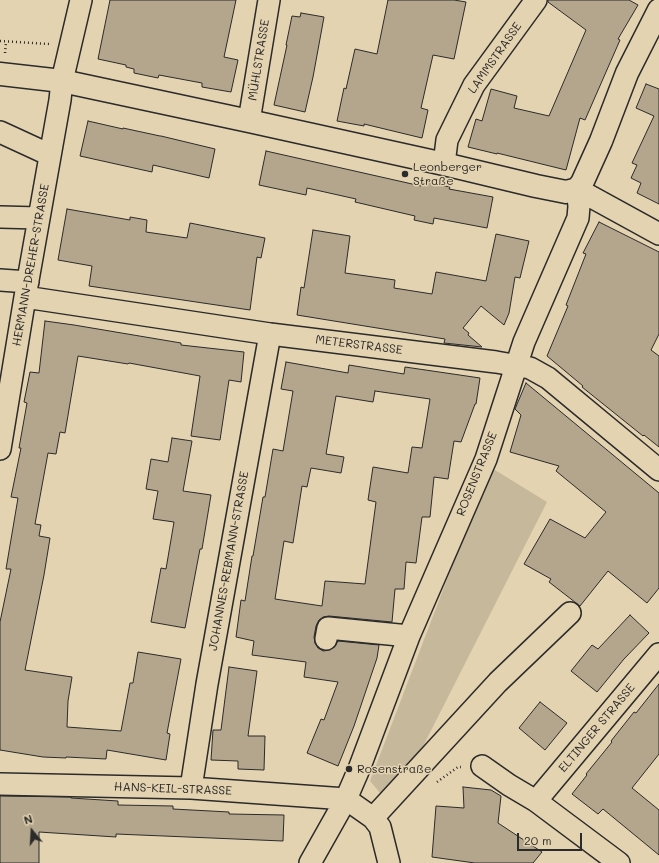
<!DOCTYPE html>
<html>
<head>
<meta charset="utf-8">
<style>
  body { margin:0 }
  #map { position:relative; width:659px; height:863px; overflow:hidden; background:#e4d3b0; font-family:Mali,sans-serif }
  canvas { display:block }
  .north { position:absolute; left:12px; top:811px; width:40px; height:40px; -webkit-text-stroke:3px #e4d3b0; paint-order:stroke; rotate:342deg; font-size:11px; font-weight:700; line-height:16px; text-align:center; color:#2b2b2b }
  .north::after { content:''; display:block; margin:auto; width:14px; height:18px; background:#2b2b2b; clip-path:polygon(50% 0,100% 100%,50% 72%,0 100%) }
  .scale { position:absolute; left:517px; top:833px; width:65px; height:18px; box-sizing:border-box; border:2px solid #2b2b2b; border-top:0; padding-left:5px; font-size:12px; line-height:14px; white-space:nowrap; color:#2b2b2b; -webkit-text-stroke:3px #e4d3b0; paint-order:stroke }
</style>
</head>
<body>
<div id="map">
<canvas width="659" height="863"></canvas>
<div class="north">N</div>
<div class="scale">20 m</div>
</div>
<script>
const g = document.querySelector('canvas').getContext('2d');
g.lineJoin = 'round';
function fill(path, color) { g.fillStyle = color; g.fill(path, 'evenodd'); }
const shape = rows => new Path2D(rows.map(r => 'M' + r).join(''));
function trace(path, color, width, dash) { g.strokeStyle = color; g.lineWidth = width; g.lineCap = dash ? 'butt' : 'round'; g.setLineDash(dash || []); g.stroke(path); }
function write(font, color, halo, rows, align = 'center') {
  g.font = font + ' Mali,sans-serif'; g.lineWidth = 3; g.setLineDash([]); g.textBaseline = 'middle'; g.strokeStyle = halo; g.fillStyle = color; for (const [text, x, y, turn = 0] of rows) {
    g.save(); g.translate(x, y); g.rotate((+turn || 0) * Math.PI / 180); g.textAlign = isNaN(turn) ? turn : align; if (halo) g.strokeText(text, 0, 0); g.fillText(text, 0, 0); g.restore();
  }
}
const green = shape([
  [490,467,547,502,414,764,381,794,370,781]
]);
const building = shape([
  [110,0,236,0,224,57,238,60,231,92,202,87,202,83,159,75,158,78,134,73,134,69,126,67,126,65,98,59,110,0],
  [388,0,454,0,466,2,454,59,433,55,421,108,428,110,422,138,364,124,364,126,337,121,344,88,346,89,355,49,377,54,388,0],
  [548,0,629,0,638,5,618,39,620,40,585,120,580,118,566,170,497,153,497,154,468,147,476,119,482,121,491,89,517,96,514,108,549,116,586,30,548,2,548,0],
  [301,13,324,17,313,77,305,112,274,105,287,45,286,45,292,16,300,17,301,13],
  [646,84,659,89,659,204,637,193,641,183,631,178,637,165,632,163,654,116,636,108,646,84],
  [88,121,123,129,123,128,160,136,161,136,215,149,209,178,153,165,152,172,80,156,88,121],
  [266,151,421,186,422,181,450,187,449,189,493,197,487,228,434,218,433,224,414,220,415,216,355,202,356,199,307,188,306,195,259,185,266,151],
  [67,209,130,220,130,217,147,220,146,232,187,238,190,223,265,238,261,258,257,257,250,310,89,286,92,266,58,260,67,209],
  [599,222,659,252,659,334,651,350,659,356,659,447,644,435,643,436,582,387,583,386,547,356,568,306,566,305,586,254,583,253,599,222],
  [313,230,350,236,345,273,395,280,394,288,432,294,436,272,486,281,496,234,529,241,520,278,515,277,509,313,504,325,481,306,463,328,469,333,468,335,482,347,444,343,445,339,297,315,301,287,304,288,313,230],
  [45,321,74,325,181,343,181,345,244,352,241,382,229,380,220,440,191,436,200,376,129,363,128,364,78,356,65,433,60,432,56,454,48,453,35,524,41,525,39,536,50,538,44,575,25,670,72,677,68,701,67,727,121,731,130,683,133,683,138,652,181,659,167,733,170,734,166,760,107,750,106,759,66,757,66,758,43,757,0,750,0,622,11,569,6,569,18,498,11,497,21,448,19,448,27,403,24,402,30,372,39,373,45,321],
  [286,362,348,373,349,365,404,374,405,367,480,378,476,404,475,404,461,442,454,441,448,479,434,477,430,517,422,517,416,563,406,562,404,589,395,589,392,622,329,616,323,617,319,620,316,626,314,637,315,643,318,648,323,651,330,650,335,646,338,641,379,645,377,658,354,726,338,766,307,753,321,719,324,720,338,682,304,677,306,662,252,655,254,641,236,637,241,600,245,601,252,556,253,556,263,497,265,497,273,449,283,451,293,391,281,389,286,362],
  [375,391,430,399,422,448,412,447,408,473,373,467,368,500,376,502,365,584,325,581,322,606,275,599,284,541,293,543,302,486,307,487,311,468,341,473,344,457,326,454,336,396,373,402,375,391],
  [526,383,659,493,659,588,647,603,608,571,580,606,549,582,551,579,524,564,550,519,585,538,606,512,556,471,559,466,510,452,521,415,515,409,526,383],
  [172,438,192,441,183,491,211,495,202,549,200,549,185,628,151,622,161,568,166,569,174,522,153,519,158,491,146,489,151,459,168,462,172,438],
  [630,615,649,633,624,659,597,692,571,671,592,645,598,649,630,615],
  [229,667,257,671,248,736,265,736,264,770,238,769,238,761,211,760,213,730,221,730,229,667],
  [659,684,659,754,632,788,659,810,659,855,603,809,598,814,572,794,587,775,586,774,612,742,611,741,634,712,636,713,659,684],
  [540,702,567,723,545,750,519,728,540,702],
  [463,787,491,790,501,796,498,823,542,852,533,863,475,863,432,857,436,806,464,808,463,787],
  [0,796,71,797,71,798,118,801,118,805,173,806,173,809,229,812,229,814,284,815,283,841,116,834,116,837,39,832,39,863,0,863,0,796]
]);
const path = shape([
  [0,41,50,44],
  [5,53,6,42],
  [437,782,458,767,461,767]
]);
const minor = shape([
  [249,121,269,0],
  [0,132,50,155],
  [444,164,447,140,474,85,536,0],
  [577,189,659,234],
  [0,217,39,218],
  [0,280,28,282],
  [25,297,270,334,496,362,530,368,548,378,659,470],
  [0,449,25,297,60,100,62,81,81,0],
  [326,639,328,628,409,636],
  [482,766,509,785,536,801,619,863],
  [0,784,191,788,346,799,373,818,380,827,389,863],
  [191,788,207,684,270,334],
  [536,801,659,654],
  [373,818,498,682,570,613],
  [310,863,346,799,359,769,409,636,486,459,524,342,578,218,579,206,577,189]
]);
const major = shape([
  [0,74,62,81,249,121,444,164,536,186,566,192,577,189,582,183,601,141,627,73,659,10]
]);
const markers = [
  [405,174,4,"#2b2b2b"],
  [349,769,4,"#2b2b2b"]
];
const streetNames = [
  ["LAMMSTRASSE",495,58,-55],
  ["MÜHLSTRASSE",259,60,-81],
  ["HERMANN-DREHER-STRASSE",31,265,-80],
  ["METERSTRASSE",359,345,7],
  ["ROSENSTRASSE",477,474,-68],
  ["JOHANNES-REBMANN-STRASSE",229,561,-80],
  ["ELTINGER STRASSE",597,728,-50],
  ["HANS-KEIL-STRASSE",173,789,2]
];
const poiNames = [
  ["Leonberger",413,167],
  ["Straße",413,181],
  ["Rosenstraße",357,769]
];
fill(green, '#c6b89a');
fill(building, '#b3a68d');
trace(building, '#2b2b2b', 1);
trace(minor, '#2b2b2b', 24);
trace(major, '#2b2b2b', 25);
trace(path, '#2b2b2b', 2.5, [1, 3]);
trace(minor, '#e4d3b0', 21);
trace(major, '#e4d3b0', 22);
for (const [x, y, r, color] of markers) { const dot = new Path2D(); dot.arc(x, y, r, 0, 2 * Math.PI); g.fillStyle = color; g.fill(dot); trace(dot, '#e4d3b0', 1.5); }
write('12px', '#2b2b2b', '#e4d3b0', streetNames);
write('12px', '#2b2b2b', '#e4d3b0', poiNames, 'left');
</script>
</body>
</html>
